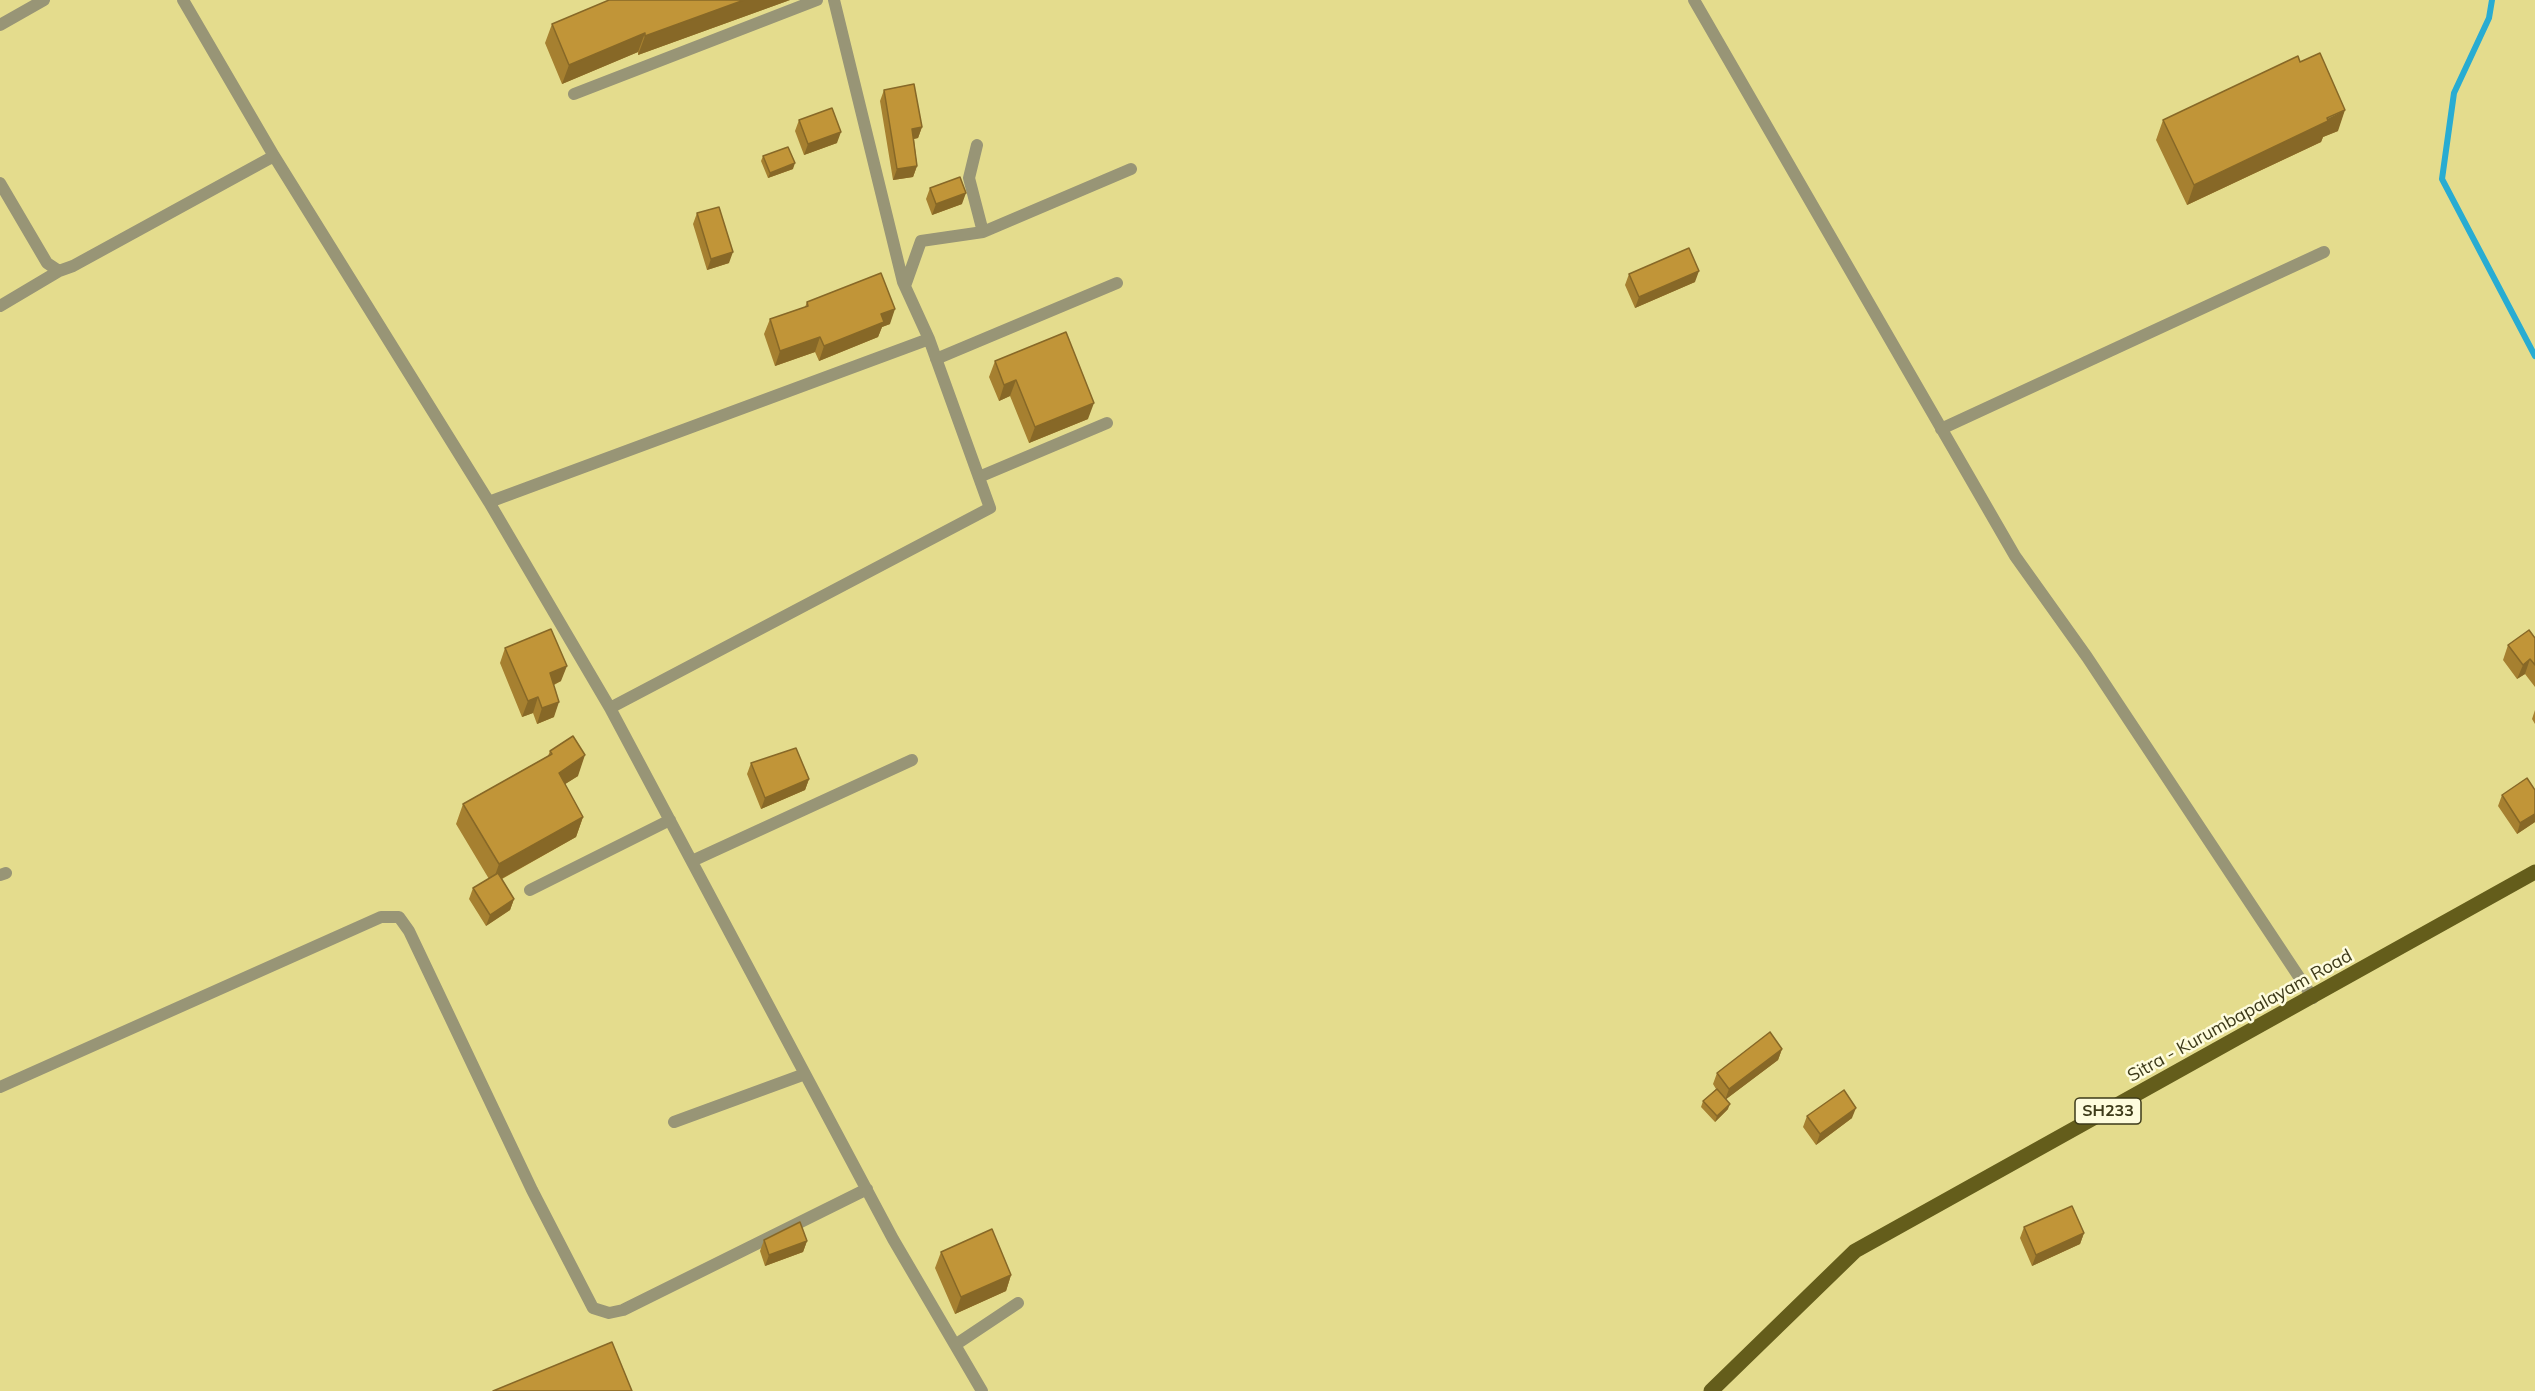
<!DOCTYPE html>
<html>
<head>
<meta charset="utf-8">
<style>
  body { margin:0 }
  canvas { display:block; background:#e4dc8d }
</style>
</head>
<body>
<canvas width="2535" height="1391"></canvas>
<script>
const g = document.querySelector('canvas').getContext('2d');
g.lineJoin = 'round';
const shape = rows => new Path2D(rows.map(r => 'M' + r).join(''));
function trace(path, color, width, dash) { g.strokeStyle = color; g.lineWidth = width; g.lineCap = dash ? 'butt' : 'round'; g.setLineDash(dash || []); g.stroke(path); }
function fill(path, color) { g.fillStyle = color; g.fill(path, 'evenodd'); }
function write(font, color, halo, rows, align = 'center') {
  g.font = font + ' Mulish,sans-serif'; g.lineWidth = 5; g.setLineDash([]); g.textBaseline = 'middle'; g.strokeStyle = halo; g.fillStyle = color; for (const [text, x, y, turn = 0] of rows) {
    g.save(); g.translate(x, y); g.rotate((+turn || 0) * Math.PI / 180); g.textAlign = isNaN(turn) ? turn : align; if (halo) g.strokeText(text, 0, 0); g.fillText(text, 0, 0); g.restore();
  }
}
const stream = shape([
  [2492,0,2489,18,2454,93,2442,179,2535,356]
]);
const street = shape([
  [183,0,274,156,489,502,610,708],
  [834,0,903,282,929,339,990,508,610,708,893,1239,982,1391],
  [1694,0,2015,556,2087,657,2313,998],
  [0,25,44,0],
  [574,94,817,0],
  [977,145,969,178,983,232],
  [0,183,47,263,59,271,73,266,274,156],
  [905,286,921,241,983,232,1131,169],
  [0,306,59,271],
  [936,359,1117,283],
  [1941,429,2324,252],
  [979,477,1107,423],
  [489,502,929,339],
  [692,861,912,760],
  [0,875,6,873],
  [530,890,670,820],
  [0,1087,381,917,399,917,409,931,532,1190,593,1308,609,1313,623,1310,867,1189],
  [674,1122,805,1074],
  [955,1345,1018,1303]
]);
const primary = shape([
  [1711,1391,1855,1251,2535,872]
]);
const wall = shape([
  [790,0,638,55,638,52,562,84,545,43,552,24],
  [884,90,922,127,918,138,914,139,917,166,913,177,893,180,880,101],
  [799,120,837,143,804,155,795,131],
  [2163,120,2338,131,2323,137,2321,142,2187,205,2156,140],
  [763,156,793,169,768,178,761,161],
  [930,188,962,204,932,215,926,199],
  [697,213,729,263,707,270,693,224],
  [1629,274,1695,282,1635,308,1625,285],
  [807,302,890,324,882,327,878,337,819,361,815,352,775,366,764,334,770,319,805,307],
  [995,361,1088,419,1029,443,1010,396,999,401,989,377],
  [2535,638,2535,687,2525,674,2517,679,2503,660,2508,645],
  [505,648,561,681,554,685,554,717,537,724,533,713,522,717,500,663],
  [2535,710,2535,724,2532,719],
  [550,751,578,776,565,784,583,817,576,837,502,879,514,899,510,910,486,926,469,899,473,888,489,879,456,824,463,804,548,756],
  [751,763,809,779,805,790,761,809,747,774],
  [2535,790,2535,822,2517,834,2498,806,2502,795],
  [1782,1049,1778,1060,1726,1099,1728,1109,1715,1122,1701,1107,1703,1101,1716,1089,1713,1084,1717,1073],
  [1807,1116,1852,1118,1816,1145,1803,1127],
  [2024,1227,2084,1233,2080,1244,2032,1266,2020,1238],
  [764,1240,807,1241,803,1252,765,1266,760,1251],
  [941,1252,1011,1275,1006,1291,955,1314,935,1268]
]);
const shadedWall = shape([
  [744,0,790,0,638,55,645,36],
  [645,33,638,52,562,84,569,65],
  [2345,110,2338,131,2323,137,2321,142,2187,205,2194,185],
  [922,127,918,138,908,140,912,129],
  [841,132,837,143,804,155,808,144],
  [795,163,793,169,768,178,770,173],
  [917,166,913,177,893,180,897,169],
  [966,193,962,204,932,215,936,204],
  [733,252,729,263,707,270,711,259],
  [1699,271,1695,282,1635,308,1639,297],
  [895,309,890,324,882,327,878,337,819,361,824,346,881,314],
  [820,337,815,352,775,366,780,351],
  [1016,380,1010,396,999,401,1004,385],
  [1094,403,1088,419,1029,443,1035,427],
  [2530,659,2525,674,2517,679,2523,665],
  [567,666,561,681,544,689,550,673],
  [538,697,533,713,522,717,528,701],
  [559,702,554,717,537,724,542,708],
  [585,755,578,776,551,793,559,773],
  [809,779,805,790,761,809,765,798],
  [2535,814,2535,822,2517,834,2520,823],
  [583,817,576,837,492,884,499,864],
  [514,899,510,910,486,926,490,915],
  [1782,1049,1778,1060,1725,1100,1729,1089],
  [1730,1104,1728,1109,1715,1122,1717,1116],
  [1856,1108,1852,1118,1816,1145,1820,1134],
  [2084,1233,2080,1244,2032,1266,2036,1255],
  [807,1241,803,1252,765,1266,769,1255],
  [1011,1275,1006,1291,955,1314,961,1297]
]);
const building = shape([
  [609,0,744,0,645,36,645,33,569,65,552,24,609,0],
  [2320,53,2345,110,2327,118,2328,121,2194,185,2163,120,2298,56,2300,62,2320,53],
  [914,84,922,127,912,129,917,166,897,169,884,90,914,84],
  [832,108,841,132,808,144,799,120,832,108],
  [788,147,795,163,770,173,763,156,788,147],
  [960,177,966,193,936,204,930,188,960,177],
  [719,207,733,252,711,259,697,213,719,207],
  [1689,248,1699,271,1639,297,1629,274,1689,248],
  [881,273,895,309,881,314,884,322,824,346,820,337,780,351,770,319,808,306,807,302,881,273],
  [1066,332,1094,403,1035,427,1016,380,1004,385,995,361,1066,332],
  [551,629,567,666,550,673,559,702,542,708,538,697,528,701,505,648,551,629],
  [2529,630,2535,638,2535,665,2530,659,2523,665,2508,645,2529,630],
  [573,736,585,755,559,773,583,817,499,864,463,804,552,754,550,751,573,736],
  [796,748,809,779,765,798,751,763,796,748],
  [2527,778,2535,790,2535,814,2520,823,2502,795,2527,778],
  [498,873,514,899,490,915,473,888,498,873],
  [1770,1032,1782,1049,1729,1089,1717,1073,1770,1032],
  [1717,1089,1730,1104,1717,1116,1703,1101,1717,1089],
  [1844,1090,1856,1108,1820,1134,1807,1116,1844,1090],
  [2072,1206,2084,1233,2036,1255,2024,1227,2072,1206],
  [800,1222,807,1241,769,1255,764,1240,800,1222],
  [992,1229,1011,1275,961,1297,941,1252,992,1229],
  [612,1342,632,1391,493,1391,612,1342]
]);
const shields = [
  [2108,1111,66]
];
const shieldNames = [
  ["SH233",2108,1111]
];
const streetNames = [
  ["Sitra - Kurumbapalayam Road",2240,1016,-29]
];
trace(stream, '#28acd2', 6);
trace(street, '#989576', 12);
trace(primary, '#645d1b', 15);
fill(wall, '#a68030');
fill(shadedWall, '#876827');
fill(building, '#c19538');
trace(building, '#876827', 1.5);
for (const [x, y, w] of shields) { const box = new Path2D(); box.roundRect(x - w / 2, y - 13, w, 26, 4.5); g.fillStyle = '#fefcdd'; g.fill(box); trace(box, '#3d3a19', 1.5); }
write('bold 16px', '#3d3a19', null, shieldNames);
write('18px', '#3d3a19', '#fefcdd', streetNames);
</script>
</body>
</html>
